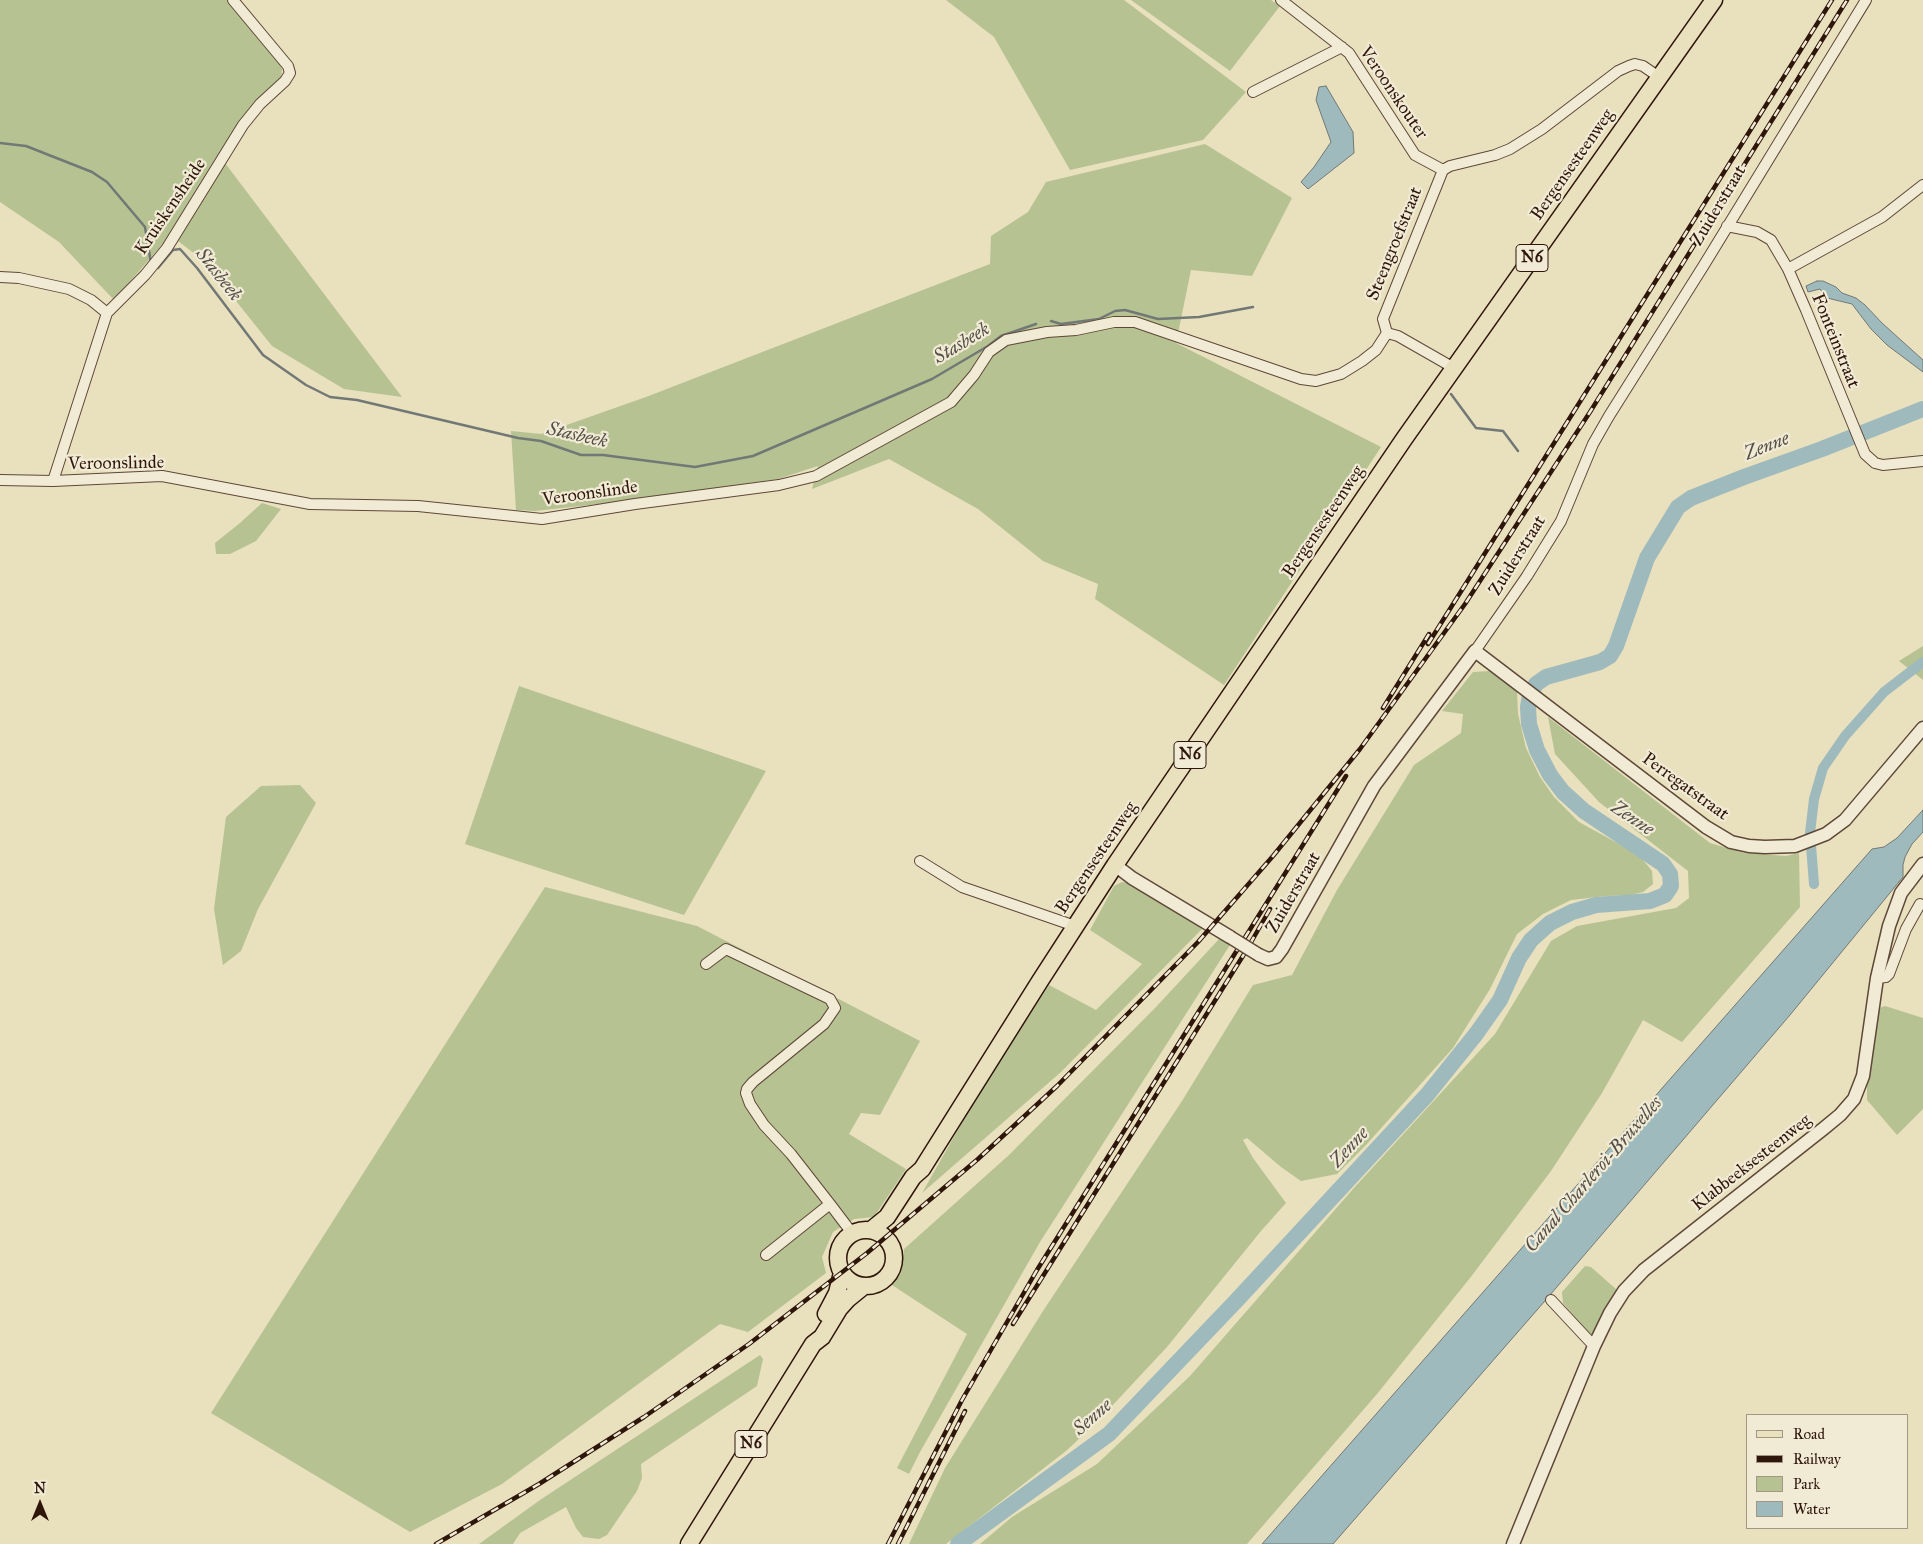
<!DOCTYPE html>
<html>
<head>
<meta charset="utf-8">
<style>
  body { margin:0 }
  #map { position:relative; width:1923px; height:1544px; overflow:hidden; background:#e9e0be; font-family:"IM FELL Great Primer",serif }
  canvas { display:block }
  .legend { position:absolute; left:1746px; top:1414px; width:162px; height:115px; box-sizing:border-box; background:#f1ebd5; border:1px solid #a39684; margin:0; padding:6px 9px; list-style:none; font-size:15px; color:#2f160b }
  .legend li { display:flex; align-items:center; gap:10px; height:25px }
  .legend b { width:25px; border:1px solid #a39684 }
  .north { position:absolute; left:15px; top:1479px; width:50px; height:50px; -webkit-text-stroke:4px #f1ebd5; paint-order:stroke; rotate:0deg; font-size:14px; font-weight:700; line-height:20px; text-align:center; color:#2f160b }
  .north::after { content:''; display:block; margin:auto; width:18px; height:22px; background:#2f160b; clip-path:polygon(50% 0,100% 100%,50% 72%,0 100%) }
</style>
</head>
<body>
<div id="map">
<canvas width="1923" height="1544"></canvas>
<ul class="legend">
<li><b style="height:6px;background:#e9e0be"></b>Road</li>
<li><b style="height:6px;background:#2f160b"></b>Railway</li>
<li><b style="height:14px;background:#b6c291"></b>Park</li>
<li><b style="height:14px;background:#9ebabd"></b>Water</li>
</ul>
<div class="north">N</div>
</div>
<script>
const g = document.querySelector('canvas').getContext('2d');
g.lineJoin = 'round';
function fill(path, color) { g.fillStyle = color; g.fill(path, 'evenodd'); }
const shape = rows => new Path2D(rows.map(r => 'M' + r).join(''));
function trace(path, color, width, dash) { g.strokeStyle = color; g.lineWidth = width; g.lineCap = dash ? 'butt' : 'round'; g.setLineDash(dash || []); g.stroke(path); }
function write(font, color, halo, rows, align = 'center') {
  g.font = font + ' "IM FELL Great Primer",serif'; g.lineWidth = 4.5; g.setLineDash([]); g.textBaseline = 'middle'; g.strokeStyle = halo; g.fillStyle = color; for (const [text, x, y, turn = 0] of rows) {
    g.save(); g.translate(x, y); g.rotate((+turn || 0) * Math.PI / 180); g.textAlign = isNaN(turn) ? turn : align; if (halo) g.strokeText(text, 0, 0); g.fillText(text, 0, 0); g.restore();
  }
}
const green = shape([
  [0,0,229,0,278,59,282,69,281,77,236,126,167,239,114,300,59,242,0,202],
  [946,0,1124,0,1246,92,1203,140,1070,170,994,37],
  [1131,0,1271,0,1280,6,1230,71],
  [1205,144,1292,198,1252,276,1191,270,1176,343,1381,447,1224,685,1095,599,1098,584,1043,561,978,509,889,459,812,489,818,466,778,479,626,501,535,511,516,510,511,431,541,434,646,397,990,264,991,236,1028,212,1046,182],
  [225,163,402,397,344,389,272,346,204,261,178,241],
  [262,503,281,509,256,541,230,554,216,554,215,543,240,523],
  [1923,646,1923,680,1899,661],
  [1490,671,1517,691,1518,714,1526,748,1540,777,1554,797,1579,822,1639,855,1652,871,1653,884,1643,892,1631,895,1606,896,1571,900,1543,914,1517,934,1490,989,1453,1048,1366,1145,1337,1174,1301,1181,1281,1167,1247,1138,1243,1140,1253,1158,1286,1203,1261,1231,1167,1347,1096,1423,1066,1451,946,1544,909,1544,945,1468,1043,1311,1182,1101,1253,985,1292,975,1337,890,1414,765,1461,733,1463,714,1442,711,1473,672],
  [519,686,766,771,684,915,465,844],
  [1548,717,1710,843,1744,853,1786,856,1799,853,1800,907,1682,1042,1643,1020,1602,1093,1551,1171,1470,1278,1377,1394,1247,1544,980,1544,1012,1517,1097,1464,1190,1376,1353,1189,1495,1034,1551,941,1577,926,1676,908,1689,898,1688,871,1599,802,1555,754],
  [300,785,316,803,258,909,241,951,223,965,214,909,226,817,261,786],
  [1122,882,1133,884,1202,929,1061,1072,922,1193,984,1084,1049,985,1096,1010,1142,964,1090,930,1114,886],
  [545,887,697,926,920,1041,880,1115,861,1113,849,1134,906,1169,874,1217,854,1219,833,1232,822,1257,826,1273,748,1332,720,1324,502,1484,410,1532,211,1413],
  [1220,938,1230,945,1040,1242,920,1452,909,1474,897,1468,967,1334,892,1285,901,1273,904,1249,1009,1155,1156,1007],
  [1885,1006,1923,1018,1923,1109,1897,1135,1867,1100,1867,1081,1879,1008],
  [1585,1266,1591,1267,1617,1290,1593,1336,1587,1332,1563,1303,1562,1292],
  [760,1355,763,1359,757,1386,641,1464,642,1478,637,1491,607,1535,599,1539,583,1537,576,1528,566,1507,520,1533,513,1544,479,1544,540,1500]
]);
const water = shape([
  [1326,86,1353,132,1354,153,1308,189,1301,182,1314,167,1331,142,1316,100,1319,87,1326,86],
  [1817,281,1823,281,1836,287,1842,293,1856,298,1865,305,1882,323,1923,360,1923,372,1887,345,1871,329,1852,304,1827,298,1820,289,1808,292,1806,286,1817,281],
  [1923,810,1923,832,1912,844,1905,857,1903,865,1903,877,1790,1015,1544,1302,1333,1544,1262,1544,1872,849,1884,847,1897,838,1923,810]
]);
const stream = shape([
  [0,143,26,146,92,172,107,182,145,227,151,263],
  [158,268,173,250,180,249,197,268,263,355,306,385,330,397,357,400,518,438,541,441,581,455,603,455,695,467,753,456,932,379,988,346,1001,336,1036,324],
  [1051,321,1061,324,1099,319,1115,311,1125,310,1158,319,1199,317,1253,307],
  [1451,394,1476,428,1503,431,1518,451]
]);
const canal = shape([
  [1814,884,1810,833,1814,799,1823,768,1845,736,1884,692,1923,662]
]);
const river = shape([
  [958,1544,1109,1434,1236,1301,1427,1095,1476,1034,1500,1000,1519,958,1531,940,1550,923,1572,912,1596,905,1650,901,1665,895,1671,886,1670,874,1663,864,1584,811,1563,792,1550,775,1537,750,1529,724,1528,707,1530,695,1536,684,1546,677,1600,662,1610,656,1616,646,1647,558,1678,507,1691,498,1744,477,1822,449,1923,409]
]);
const minor = shape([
  [1281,0,1349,53,1415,155,1443,170],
  [1253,92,1342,47],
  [1727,226,1757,232,1771,240,1788,269,1806,310,1865,454,1875,463,1883,465,1923,461],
  [1788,269,1882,217,1923,185],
  [0,277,19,278,69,289,91,300,107,313],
  [1387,333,1383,319,1443,170,1450,166,1495,155,1510,149,1542,129,1618,71,1629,66,1635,64,1643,66,1659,77],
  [1387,333,1398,336,1454,368],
  [0,480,53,481,162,476,310,504,418,506,542,519,635,504,779,485,816,476,951,402,974,375,989,352,1006,340,1047,332,1076,330,1114,322,1135,322,1301,379,1316,381,1341,374,1362,361,1376,350,1387,333],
  [53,481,107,313,145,275,167,248,243,125,260,104,285,81,290,73,288,66,233,0],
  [1475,651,1527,576,1561,521,1593,444,1609,416,1704,265,1866,0],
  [920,861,962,887,1075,926],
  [706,964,726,949,830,999,835,1008,824,1024,753,1082,747,1089,746,1093,750,1104,764,1125,791,1154,830,1204],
  [1877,978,1886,977,1889,974,1906,929,1920,904],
  [766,1255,830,1204,852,1233],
  [1551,1300,1594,1346]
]);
const tertiary = shape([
  [1115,865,1132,878,1230,937],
  [1259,955,1268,959,1276,957,1282,949,1374,786,1475,651,1706,827,1731,842,1749,846,1765,847,1795,846,1826,834,1845,820,1923,728],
  [1513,1544,1594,1346,1610,1313,1624,1291,1644,1270,1823,1129,1840,1115,1854,1099,1863,1076,1877,978,1889,926,1901,893,1923,864]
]);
const primary = shape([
  '838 1258a28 28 0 1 1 56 0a28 28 0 1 1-56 0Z',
  [871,1230,887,1217,913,1177,922,1169,1040,981,1115,865,1404,439,1714,0],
  [826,1314,837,1293,842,1273],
  [689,1544,813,1344,822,1337,839,1309,848,1299,864,1286]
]);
const rail = shape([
  [1428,644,1832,0],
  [1383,708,1429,634],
  [1013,1324,1246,951,1270,909],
  [436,1544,539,1484,644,1417,749,1344,867,1253,978,1159,1057,1086,1198,942,1273,856,1360,749,1465,604,1590,412,1847,0],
  [888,1544,962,1400,1037,1270,1346,776],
  [898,1544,965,1411]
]);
const tertiaryBridge = shape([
  [1230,937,1259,955]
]);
const shields = [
  [1532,258,32],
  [1190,755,32],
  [751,1444,32]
];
const shieldNames = [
  ["N6",1532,258],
  ["N6",1190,755],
  ["N6",751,1444]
];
const streetNames = [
  ["Veroonskouter",1393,93,56],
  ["Bergensesteenweg",1573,165,-55],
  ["Zuiderstraat",1719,206,-59],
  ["Kruiskensheide",171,207,-56],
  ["Steengroefstraat",1395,244,-68],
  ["Fonteinstraat",1835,341,68],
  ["Veroonslinde",116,464,-1],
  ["Veroonslinde",590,494,-8],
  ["Bergensesteenweg",1324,522,-56],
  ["Zuiderstraat",1518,556,-58],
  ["Perregatstraat",1685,787,36],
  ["Bergensesteenweg",1097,858,-56],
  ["Zuiderstraat",1294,893,-60],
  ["Klabbeeksesteenweg",1752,1163,-38]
];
const waterNames = [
  ["Stasbeek",218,275,52],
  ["Stasbeek",962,344,-31],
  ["Stasbeek",577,436,13],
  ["Zenne",1767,447,-21],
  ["Zenne",1632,819,34],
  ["Zenne",1350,1148,-47],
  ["Canal Charleroi-Bruxelles",1594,1175,-49],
  ["Senne",1093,1418,-41]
];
fill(green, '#b6c291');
fill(water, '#9ebabd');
trace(water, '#727876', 1);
trace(stream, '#727876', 2.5);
trace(canal, '#9ebabd', 10);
trace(river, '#9ebabd', 16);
trace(minor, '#5e4838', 12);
trace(tertiary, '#5e4838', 15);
trace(primary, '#2f160b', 19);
trace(minor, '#f1ebd5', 10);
trace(tertiary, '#f1ebd5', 12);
trace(primary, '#e9e0be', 16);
trace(rail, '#2f160b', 4.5);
trace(rail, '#f1ebd5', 2.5, [8]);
trace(tertiaryBridge, '#5e4838', 15, []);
trace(tertiaryBridge, '#f1ebd5', 12);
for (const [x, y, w] of shields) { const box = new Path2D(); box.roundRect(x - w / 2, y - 13.5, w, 27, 4); g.fillStyle = '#f1ebd5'; g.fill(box); trace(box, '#2f160b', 1); }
write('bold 16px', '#2f160b', null, shieldNames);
write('18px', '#2f160b', '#f1ebd5', streetNames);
write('italic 19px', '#564f49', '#f1ebd5', waterNames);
</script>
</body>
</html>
